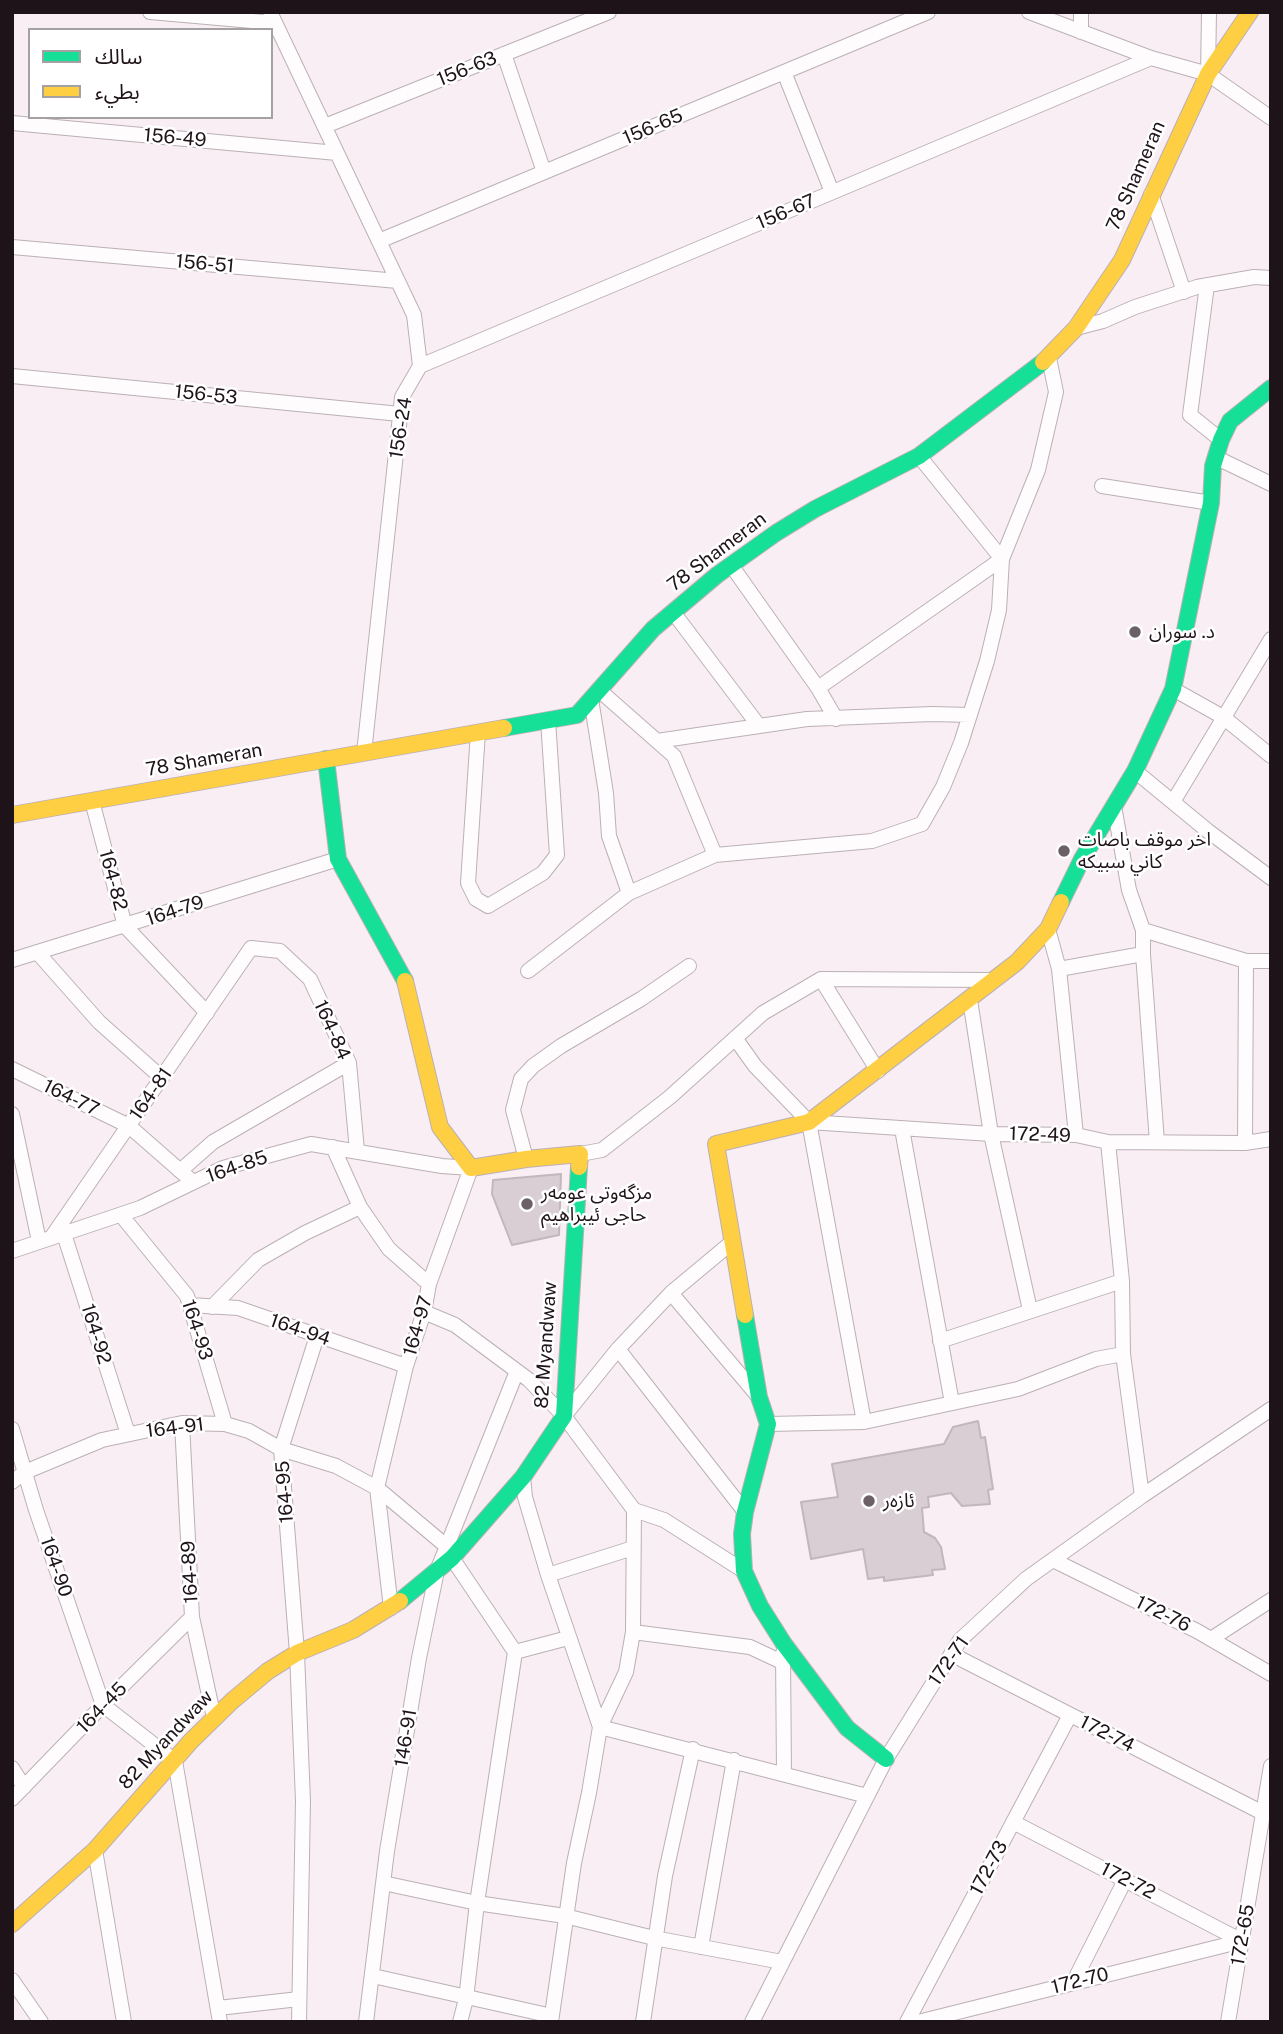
<!DOCTYPE html>
<html>
<head>
<meta charset="utf-8">
<style>
  body { margin:0 }
  #map { position:relative; width:1283px; height:2034px; overflow:hidden; background:#f9eef4; font-family:"Public Sans","Noto Sans Arabic",sans-serif }
  canvas { display:block }
  .frame { position:absolute; inset:0; border:14px solid #1e1319; pointer-events:none }
  .legend { position:absolute; left:28px; top:28px; width:245px; height:91px; box-sizing:border-box; background:#fff; border:2px solid #a5a1a3; margin:0; padding:9px 12px; list-style:none; font-size:21px; color:#1e1319 }
  .legend li { display:flex; align-items:center; gap:14px; height:35px }
  .legend b { width:35px; border:2px solid #a5a1a3 }
</style>
</head>
<body>
<div id="map">
<canvas width="1283" height="2034"></canvas>
<div class="frame"></div>
<ul class="legend">
<li><b style="height:9px;background:#16e098"></b>سالك</li>
<li><b style="height:9px;background:#ffcf43"></b>بطيء</li>
</ul>
</div>
<script>
const g = document.querySelector('canvas').getContext('2d');
g.lineJoin = 'round';
function fill(path, color) { g.fillStyle = color; g.fill(path, 'evenodd'); }
const shape = rows => new Path2D(rows.map(r => 'M' + r).join(''));
function trace(path, color, width, dash) { g.strokeStyle = color; g.lineWidth = width; g.lineCap = dash ? 'butt' : 'round'; g.setLineDash(dash || []); g.stroke(path); }
function write(font, color, halo, rows, align = 'center') {
  g.font = font + ' "Public Sans","Noto Sans Arabic",sans-serif'; g.lineWidth = 5; g.setLineDash([]); g.textBaseline = 'middle'; g.strokeStyle = halo; g.fillStyle = color; for (const [text, x, y, turn = 0] of rows) {
    g.save(); g.translate(x, y); g.rotate((+turn || 0) * Math.PI / 180); g.textAlign = isNaN(turn) ? turn : align; if (halo) g.strokeText(text, 0, 0); g.fillText(text, 0, 0); g.restore();
  }
}
const building = shape([
  [561,1174,559,1235,512,1245,492,1194,493,1180,561,1174],
  [978,1421,981,1438,985,1437,993,1489,988,1490,990,1504,962,1506,951,1493,928,1497,929,1507,922,1508,924,1532,935,1538,941,1547,945,1569,932,1570,933,1575,884,1581,884,1577,868,1579,863,1549,811,1559,801,1502,838,1497,832,1464,944,1444,953,1427,978,1421]
]);
const street = shape([
  [150,12,275,23],
  [270,12,414,315,420,366,402,397,364,753],
  [1029,12,1151,58,1208,74,1271,118],
  [1081,32,1081,12],
  [504,54,544,172],
  [784,72,832,192],
  [1208,74,1209,12],
  [12,123,337,153],
  [325,126,609,12],
  [1151,194,1184,292],
  [379,241,928,12],
  [12,247,398,281],
  [1207,285,1190,415,1221,440],
  [1076,328,1103,321,1135,307,1197,287,1254,277,1271,278],
  [420,366,1151,58],
  [12,376,400,414],
  [1215,457,1271,484],
  [1102,486,1211,503],
  [731,565,818,688,836,719],
  [673,612,759,726],
  [818,688,1002,559,919,456],
  [1173,689,1223,717,1271,756],
  [599,690,674,756,715,855,872,841,922,824,943,787,961,743,987,661,999,610,1002,559,1038,470,1056,392,1049,358],
  [591,699,606,793,609,836,629,893],
  [478,732,468,883,476,899,488,906,543,873,557,855,548,720],
  [657,741,807,719,932,714,970,715],
  [1135,771,1208,831,1271,878],
  [92,801,125,926,207,1013],
  [1173,802,1271,639],
  [1114,806,1129,890,1143,930,1143,954,1157,1142],
  [1048,929,1059,969,1076,1135],
  [1143,930,1246,961,1271,961],
  [37,952,99,1022,162,1078],
  [12,960,338,859],
  [1059,969,1143,954],
  [528,971,629,893,715,855],
  [821,979,878,1071],
  [970,1000,991,1134,1030,1310],
  [735,1038,755,1066,809,1122,864,1422],
  [12,1069,129,1126,193,1182],
  [12,1114,39,1241],
  [809,1122,991,1134,1076,1135,1108,1142,1245,1143,1271,1139],
  [902,1129,952,1403],
  [1108,1142,1122,1281,1123,1354,1142,1496],
  [1245,1143,1246,961],
  [333,1147,360,1207,389,1249,429,1284],
  [580,1154,602,1150,670,1097,763,1013,821,979,994,980],
  [526,1159,513,1110,521,1079,533,1066,561,1046,641,999,689,966],
  [180,1171,213,1142,349,1063],
  [121,1215,187,1296,225,1424],
  [64,1234,128,1434],
  [51,1238,251,948,280,951,310,979,349,1063,357,1151],
  [12,1251,140,1208,223,1168,311,1144,442,1166,471,1168,429,1284,424,1312,406,1366,377,1488,391,1608],
  [671,1293,758,1396],
  [190,1305,238,1308,406,1366],
  [212,1307,258,1260,305,1233,360,1207],
  [424,1312,455,1325,529,1380,564,1416,634,1510,664,1520,744,1571],
  [940,1341,1122,1281],
  [618,1349,745,1512],
  [564,1416,618,1349,671,1293,731,1243],
  [182,1423,192,1617,214,1718],
  [768,1424,864,1422,1018,1389,1096,1359,1123,1354],
  [12,1429,36,1510,103,1705,175,1761,220,2022],
  [523,1477,525,1497,548,1575,600,1727],
  [12,1482,25,1472,102,1440,182,1423,225,1424,249,1431,281,1449,336,1466,377,1488,445,1545],
  [452,1558,515,1652,477,1903,466,1999,460,2022],
  [1053,1560,1197,1631,1271,1674],
  [548,1575,633,1548],
  [633,1632,750,1647,782,1662],
  [1211,1639,1271,1600],
  [515,1652,568,1638],
  [783,1653,784,1774],
  [951,1654,1263,1813],
  [600,1727,867,1796],
  [12,1768,24,1787],
  [12,1799,103,1705,192,1617],
  [1013,1822,1242,1941],
  [95,1850,124,2022],
  [383,1883,477,1903,565,1916,654,1938,782,1962],
  [701,1947,734,1760],
  [373,1976,552,2016],
  [12,1980,41,2022],
  [1073,1983,1125,1880],
  [218,2008,299,1999],
  [299,2022,303,1801,297,1653,281,1449,317,1336],
  [366,2022,387,1851,419,1658,437,1571,517,1371],
  [551,2022,574,1863,589,1793,600,1727,626,1672,633,1632,634,1510],
  [643,2022,665,1876,693,1749],
  [752,2022,886,1759,960,1640,1026,1579,1142,1496,1271,1409],
  [907,2022,1070,1715],
  [918,2022,1242,1941],
  [1228,2022,1271,1766]
]);
const fast = shape([
  [504,728,577,715,653,629,717,575,776,533,815,509,919,456,1043,362],
  [326,759,338,859,405,981],
  [1061,902,1082,859,1135,771,1173,689,1211,503,1213,466,1221,440,1230,421,1271,388],
  [745,1315,759,1397,768,1424,745,1512,742,1534,744,1571,760,1606,784,1644,847,1728,886,1759],
  [400,1601,452,1558,523,1477,564,1416,579,1167]
]);
const slow = shape([
  [1043,362,1076,328,1122,260,1208,74,1250,12],
  [12,815,504,728],
  [405,981,440,1127,471,1168,526,1159,580,1154,579,1167],
  [745,1315,716,1144,809,1122,1017,962,1048,929,1061,902],
  [12,1924,95,1850,191,1741,232,1701,268,1671,297,1653,353,1630,400,1601]
]);
const markers = [
  [1135,632,7,"#6b6066"],
  [1064,851,7,"#6b6066"],
  [527,1204,7,"#6b6066"],
  [869,1501,7,"#6b6066"]
];
const streetNames = [
  ["156-63",467,69,-22],
  ["156-65",653,127,-23],
  ["156-49",175,138,5],
  ["78 Shameran",1136,176,-66],
  ["156-67",786,212,-23],
  ["156-51",205,264,5],
  ["156-53",206,395,6],
  ["156-24",401,428,-81],
  ["78 Shameran",717,552,-37],
  ["78 Shameran",204,760,-10],
  ["164-82",113,880,75],
  ["164-79",175,911,-18],
  ["164-84",332,1030,66],
  ["164-81",151,1094,-55],
  ["164-77",71,1098,26],
  ["172-49",1040,1135,2],
  ["164-85",237,1167,-19],
  ["164-97",418,1326,-74],
  ["164-93",197,1330,72],
  ["164-94",300,1330,19],
  ["164-92",96,1334,73],
  ["82 Myandwaw",546,1345,-86],
  ["164-91",175,1428,-7],
  ["164-95",285,1492,-94],
  ["164-90",56,1567,71],
  ["164-89",190,1572,-93],
  ["172-76",1163,1614,26],
  ["172-71",949,1661,-55],
  ["164-45",102,1708,-46],
  ["172-74",1107,1734,27],
  ["146-91",406,1738,-81],
  ["82 Myandwaw",166,1740,-47],
  ["172-73",989,1868,-62],
  ["172-72",1128,1881,27],
  ["172-65",1243,1935,-80],
  ["172-70",1080,1981,-14]
];
const poiNames = [
  ["د. سوران",1149,632],
  ["اخر موقف باصات",1078,840],
  ["كاني سبيكه",1078,862],
  ["مزگەوتی عومەر",541,1193],
  ["حاجی ئیبراهیم",541,1215],
  ["ئازەر",883,1501]
];
fill(building, '#d9ced4');
trace(building, '#c2b7bd', 2);
trace(street, '#bbb0b6', 16);
trace(fast, '#bbb0b6', 18);
trace(slow, '#bbb0b6', 18);
trace(street, '#fefcfd', 14);
trace(fast, '#16e098', 16);
trace(slow, '#ffcf43', 16);
for (const [x, y, r, color] of markers) { const dot = new Path2D(); dot.arc(x, y, r, 0, 2 * Math.PI); g.fillStyle = color; g.fill(dot); trace(dot, '#fff', 2.5); }
write('19px', '#1e1319', '#fff', streetNames);
write('19px', '#1e1319', '#fff', poiNames, 'left');
</script>
</body>
</html>
